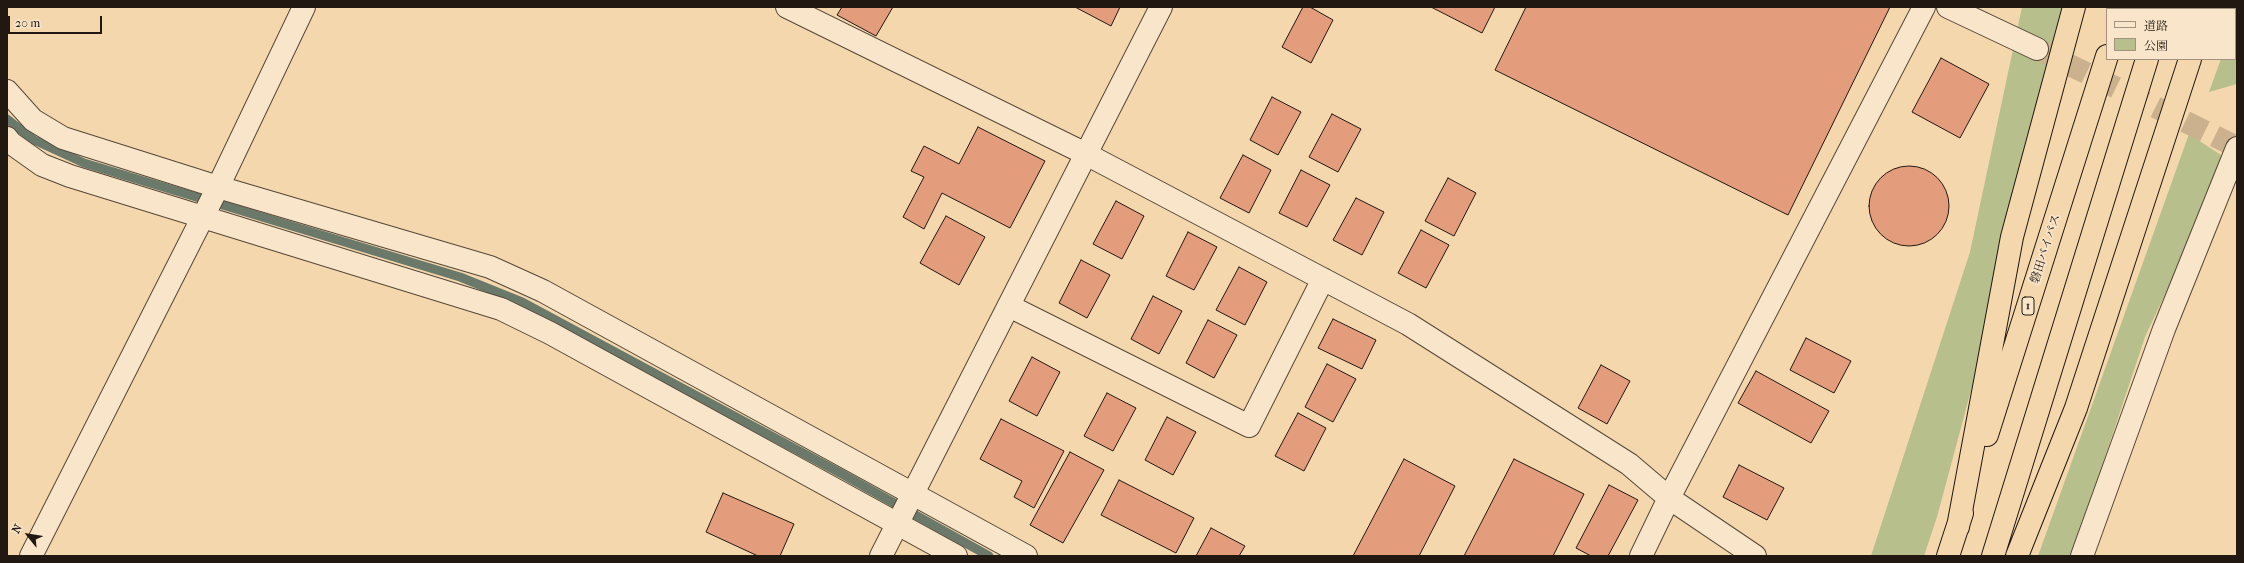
<!DOCTYPE html>
<html>
<head>
<meta charset="utf-8">
<style>
  body { margin:0 }
  #map { position:relative; width:2244px; height:563px; overflow:hidden; background:#f5d7ad; font-family:"IM FELL French Canon","Noto Serif JP",serif }
  canvas { display:block }
  .frame { position:absolute; inset:0; border:8px solid #211811; pointer-events:none }
  .legend { position:absolute; left:2106px; top:8px; width:130px; height:52px; box-sizing:border-box; background:#f8e5ca; border:1px solid #a29380; margin:0; padding:5px 7px; list-style:none; font-size:12px; color:#211811 }
  .legend li { display:flex; align-items:center; gap:8px; height:20px }
  .legend b { width:20px; border:1px solid #a29380 }
  .north { position:absolute; left:8px; top:515px; width:40px; height:40px; -webkit-text-stroke:3px #f8e5ca; paint-order:stroke; rotate:300deg; font-size:11px; font-weight:700; line-height:16px; text-align:center; color:#211811 }
  .north::after { content:''; display:block; margin:auto; width:14px; height:18px; background:#211811; clip-path:polygon(50% 0,100% 100%,50% 72%,0 100%) }
  .scale { position:absolute; left:8px; top:16px; width:94px; height:18px; box-sizing:border-box; border:2px solid #211811; border-top:0; padding-left:5px; font-size:12px; line-height:14px; white-space:nowrap; color:#211811; -webkit-text-stroke:3px #f8e5ca; paint-order:stroke }
</style>
</head>
<body>
<div id="map">
<canvas width="2244" height="563"></canvas>
<div class="frame"></div>
<ul class="legend">
<li><b style="height:5px;background:#f8e5ca"></b>道路</li>
<li><b style="height:11px;background:#b7bf8d"></b>公園</li>
</ul>
<div class="north">N</div>
<div class="scale">20 m</div>
</div>
<script>
const g = document.querySelector('canvas').getContext('2d');
g.lineJoin = 'round';
function fill(path, color) { g.fillStyle = color; g.fill(path, 'evenodd'); }
const shape = rows => new Path2D(rows.map(r => 'M' + r).join(''));
function trace(path, color, width, dash) { g.strokeStyle = color; g.lineWidth = width; g.lineCap = dash ? 'butt' : 'round'; g.setLineDash(dash || []); g.stroke(path); }
function write(font, color, halo, rows, align = 'center') {
  g.font = font + ' "IM FELL French Canon","Noto Serif JP",serif'; g.lineWidth = 3.5; g.setLineDash([]); g.textBaseline = 'middle'; g.strokeStyle = halo; g.fillStyle = color; for (const [text, x, y, turn = 0] of rows) {
    g.save(); g.translate(x, y); g.rotate((+turn || 0) * Math.PI / 180); g.textAlign = isNaN(turn) ? turn : align; if (halo) g.strokeText(text, 0, 0); g.fillText(text, 0, 0); g.restore();
  }
}
const green = shape([
  [2022,7,2072,7,2064,44,1937,517,1924,556,1871,556,1970,252],
  [2237,16,2237,84,2209,92,2221,59,2235,59,2235,21],
  [2189,134,2224,157,2199,221,2145,337,2072,556,2038,556]
]);
const stream = shape([
  [7,119,34,140,84,163,460,277,522,302,842,474,989,556]
]);
const building = shape([
  [842,7,893,7,876,36,837,15,842,7],
  [1075,7,1120,7,1111,26,1075,7],
  [1303,7,1310,7,1333,20,1311,63,1282,47,1303,7],
  [1431,7,1495,7,1482,33,1431,7],
  [1526,7,1890,7,1788,215,1495,70,1526,7],
  [1941,58,1989,84,1960,138,1912,112,1941,58],
  [1272,97,1301,112,1278,155,1250,140,1272,97],
  [1332,114,1361,129,1338,172,1309,157,1332,114],
  [978,127,1045,161,1010,228,942,193,924,229,903,217,924,177,911,171,924,146,959,164,978,127],
  [1243,155,1271,170,1249,213,1220,198,1243,155],
  '1869 206a40 40 0 1 1 80 0a40 40 0 1 1-80 0Z',
  [1301,170,1330,185,1307,227,1279,213,1301,170],
  [1448,178,1476,193,1454,236,1425,221,1448,178],
  [1356,198,1384,212,1362,255,1333,240,1356,198],
  [1116,201,1144,216,1122,259,1093,244,1116,201],
  [946,216,985,237,959,285,920,263,946,216],
  [1421,230,1449,245,1426,288,1398,273,1421,230],
  [1188,232,1217,247,1194,290,1166,276,1188,232],
  [1081,260,1110,275,1087,318,1059,303,1081,260],
  [1239,267,1267,282,1245,325,1216,310,1239,267],
  [1153,296,1182,311,1159,354,1131,339,1153,296],
  [1333,319,1376,340,1362,369,1318,348,1333,319],
  [1208,320,1237,335,1214,378,1186,363,1208,320],
  [1806,338,1851,361,1834,393,1790,370,1806,338],
  [1032,357,1060,372,1037,416,1009,401,1032,357],
  [1327,364,1356,379,1333,422,1305,407,1327,364],
  [1601,365,1630,381,1607,424,1578,408,1601,365],
  [1756,371,1829,411,1811,443,1738,403,1756,371],
  [1107,393,1136,408,1113,451,1084,436,1107,393],
  [1298,413,1326,428,1304,471,1275,456,1298,413],
  [1167,417,1196,432,1173,475,1145,460,1167,417],
  [1001,419,1064,451,1034,508,1014,497,1022,481,980,459,1001,419],
  [1070,452,1104,470,1063,543,1030,525,1070,452],
  [1404,459,1455,486,1419,556,1353,556,1404,459],
  [1514,459,1584,494,1553,556,1464,556,1514,459],
  [1739,465,1784,488,1767,520,1723,497,1739,465],
  [1119,480,1194,518,1176,553,1101,515,1119,480],
  [1609,485,1638,500,1608,556,1591,556,1576,548,1609,485],
  [723,493,794,524,780,556,758,556,706,532,723,493],
  [1211,528,1245,546,1239,556,1196,556,1211,528]
]);
const tertiaryTunnel = shape([
  [2037,49,2237,147]
]);
const minor = shape([
  [787,7,1086,154,1408,324,1629,464,1669,498,1755,556],
  [7,91,33,120,63,138,218,187,490,267,543,291,1026,556],
  [7,138,11,143,42,165,70,176,501,309,550,333,956,556],
  [1009,306,1249,426,1323,279],
  [31,556,218,187,304,7],
  [1641,556,1669,498,1924,7],
  [2082,556,2164,329,2237,148]
]);
const tertiary = shape([
  [1948,7,2037,49],
  [881,556,1161,7]
]);
const trunk = shape([
  [2122,9,2123,7],
  [2162,9,2163,7],
  [2206,9,2207,7],
  [1987,435,2107,56],
  [1958,527,2012,237,2074,7],
  [1948,556,1962,513],
  [1993,556,2147,59],
  [2017,556,2076,408,2190,59]
]);
const shields = [
  [2028,306,12]
];
const shieldNames = [
  ["1",2028,306]
];
const streetNames = [
  ["磐田バイパス",2046,249,-72]
];
fill(green, '#b7bf8d');
trace(stream, '#6b796a', 9);
fill(building, '#e49d7c');
trace(building, '#211811', 1);
trace(tertiaryTunnel, '#cbb18e', 22, [22, 11]);
trace(minor, '#564838', 24);
trace(tertiary, '#564838', 24);
trace(trunk, '#211811', 24);
trace(minor, '#f8e5ca', 22);
trace(tertiary, '#f8e5ca', 22);
trace(trunk, '#f5d7ad', 22);
for (const [x, y, w] of shields) { const box = new Path2D(); box.roundRect(x - w / 2, y - 9, w, 18, 3); g.fillStyle = '#f8e5ca'; g.fill(box); trace(box, '#211811', 1); }
write('bold 11px', '#211811', null, shieldNames);
write('12px', '#211811', '#f8e5ca', streetNames);
</script>
</body>
</html>
